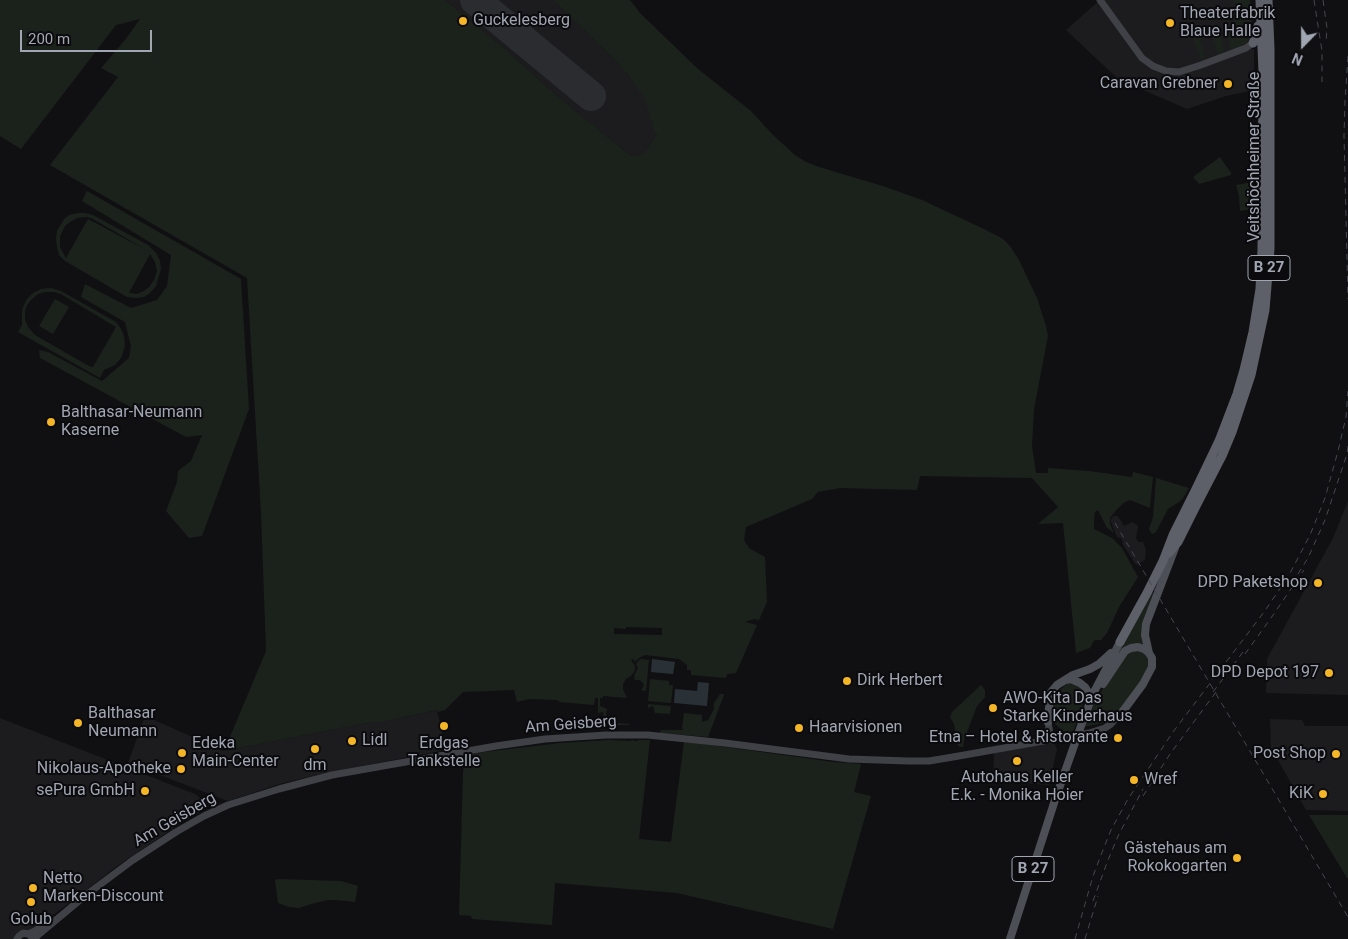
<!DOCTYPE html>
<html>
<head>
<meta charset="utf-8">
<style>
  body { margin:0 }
  #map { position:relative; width:1348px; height:939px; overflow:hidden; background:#101012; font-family:Roboto,sans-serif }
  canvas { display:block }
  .north { position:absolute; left:1278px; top:20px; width:50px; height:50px; -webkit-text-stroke:4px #0b0b0d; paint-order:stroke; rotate:202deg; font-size:14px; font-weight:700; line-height:20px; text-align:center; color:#a1a6b3 }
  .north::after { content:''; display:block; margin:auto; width:18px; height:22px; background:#a1a6b3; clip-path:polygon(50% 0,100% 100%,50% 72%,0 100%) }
  .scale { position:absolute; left:20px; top:30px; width:132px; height:22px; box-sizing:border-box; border:2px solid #a1a6b3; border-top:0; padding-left:6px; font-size:15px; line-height:18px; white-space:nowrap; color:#a1a6b3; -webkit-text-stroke:4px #0b0b0d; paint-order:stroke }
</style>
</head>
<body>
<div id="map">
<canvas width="1348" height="939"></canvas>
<div class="north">N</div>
<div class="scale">200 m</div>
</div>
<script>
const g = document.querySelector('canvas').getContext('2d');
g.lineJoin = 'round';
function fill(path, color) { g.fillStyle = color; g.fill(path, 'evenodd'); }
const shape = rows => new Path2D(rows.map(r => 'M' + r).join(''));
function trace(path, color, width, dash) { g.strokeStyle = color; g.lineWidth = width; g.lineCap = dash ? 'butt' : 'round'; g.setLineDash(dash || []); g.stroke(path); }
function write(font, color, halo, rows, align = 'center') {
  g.font = font + ' Roboto,sans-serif'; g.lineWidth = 4; g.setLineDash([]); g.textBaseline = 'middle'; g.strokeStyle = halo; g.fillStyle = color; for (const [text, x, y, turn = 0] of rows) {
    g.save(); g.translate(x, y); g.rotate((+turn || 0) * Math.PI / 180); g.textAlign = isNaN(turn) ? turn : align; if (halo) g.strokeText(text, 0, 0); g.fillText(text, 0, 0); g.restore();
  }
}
const built = shape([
  [445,0,553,0,613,58,628,75,646,99,654,130,657,134,644,153,639,156,631,156,556,95,505,49],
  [1100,0,1248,0,1251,49,1254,49,1254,90,1226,96,1187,109,1118,79,1066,30],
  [1348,501,1348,695,1266,693,1267,659,1333,538],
  [1114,516,1117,516,1120,519,1124,526,1133,522,1138,526,1136,538,1138,542,1143,542,1146,550,1145,560,1136,565,1122,543,1123,542,1121,538,1117,537,1111,522,1111,519],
  [437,710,446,750,330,772,283,783,228,801,128,763,145,716,224,751,372,722,382,722],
  [0,718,195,794,201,799,203,809,202,811,181,823,116,867,31,932,23,929,15,935,14,939,0,939],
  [1270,719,1302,720,1305,726,1348,726,1348,811,1306,810,1278,760,1271,750],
  [1054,743,1057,749,1049,785,993,781,994,753]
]);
const green = shape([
  [0,0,445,0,505,49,556,95,631,156,638,156,644,153,657,134,654,131,645,99,628,75,613,58,553,0,630,0,640,13,698,69,751,111,773,135,795,155,806,162,819,167,886,187,922,200,984,229,1003,239,1010,246,1019,260,1037,298,1046,326,1048,336,1034,409,1032,446,1036,473,1048,473,1048,468,1089,471,1132,477,1133,472,1153,477,1150,508,1130,500,1125,502,1118,508,1110,518,1110,524,1114,533,1107,528,1098,510,1095,512,1094,520,1094,529,1112,538,1122,548,1138,577,1119,607,1107,633,1101,640,1095,640,1093,642,1090,648,1076,653,1063,523,1038,524,1058,507,1032,478,920,476,917,490,840,488,818,492,812,499,746,527,744,540,749,548,765,557,767,602,759,620,754,619,745,622,757,625,736,673,727,674,726,678,691,675,691,670,687,670,687,665,679,659,645,655,639,658,635,662,633,659,631,660,635,666,635,670,632,675,626,679,623,684,623,689,627,698,603,696,603,698,600,698,600,706,607,709,606,714,608,719,616,723,629,724,629,725,609,725,606,721,604,720,603,712,598,713,598,698,595,698,594,705,560,702,557,700,529,699,517,702,514,690,463,692,445,710,438,712,437,710,382,722,372,722,224,751,266,651,261,513,247,278,50,165,118,77,101,68,125,40,140,19,116,25,21,149,0,136],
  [626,627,662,628,662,635,614,634,614,628,626,629],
  [1234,0,1250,0,1253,34,1245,44,1231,50,1225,25,1236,20,1238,15],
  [1204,30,1220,33,1224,52,1218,54,1212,36,1200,40,1205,58,1201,59,1193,38,1184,38,1181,34],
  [1220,157,1231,173,1231,175,1199,184,1193,177],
  [1253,182,1252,209,1240,211,1239,196,1236,185],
  [87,191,241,279,249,409,202,536,189,538,166,511,177,482,178,471,191,461,202,435,186,437,40,358,39,350,48,352,102,381,129,358,131,346,125,322,81,297,85,284,131,308,157,300,167,286,171,255,82,201],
  [78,213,85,213,93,215,148,245,156,253,160,261,161,269,156,286,150,293,144,297,136,298,127,297,65,261,59,255,57,247,56,239,57,231,64,219,69,215],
  [86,217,91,218,100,223,148,251,88,219,66,258,60,247,60,237,62,232,65,226,70,222,77,218],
  [150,254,155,262,157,271,154,280,149,287,144,291,137,294,129,293],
  [51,288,61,291,116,322,121,329,124,336,125,346,121,358,115,365,104,370,100,378,18,332,22,325,22,315,23,307,27,299,33,293,41,289],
  [45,292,54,292,61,294,116,327,93,367,89,366,35,335,28,327,25,320,25,311,27,305,32,299,38,294],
  [55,299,69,307,53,334,39,326],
  [1156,478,1189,488,1183,498,1179,502,1168,509,1156,532,1153,534,1151,533,1149,529,1153,517],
  [1151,590,1155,596,1145,646,1121,652,1119,650],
  [1132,650,1142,651,1148,658,1149,662,1147,672,1118,711,1103,723,1084,727,1096,700,1123,656],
  [640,659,649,660,646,691,641,690,644,686,643,683,640,680,635,680,634,676,638,668,636,664],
  [650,679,669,681,669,685,673,685,671,703,648,701],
  [1069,682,1081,687,1085,694,1085,699,1073,732,1064,732,1055,724,1053,715,1054,705,1056,697,1060,690],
  [981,685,985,690,985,697,977,706,964,740,963,747,958,746,954,724,950,717,952,712],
  [720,694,723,694,724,695,708,737,660,733,661,730,683,730,682,728,684,713,702,715,702,722,708,720,714,709,714,703],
  [648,704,671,706,670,714,655,713,653,706,648,708],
  [609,740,629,741,634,740,634,741,638,741,638,740,650,740,639,839,671,842,684,742,697,743,833,762,861,764,854,792,871,796,833,929,677,893,555,883,552,925,472,919,471,916,459,915,463,772,465,761,473,754,484,752,561,743],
  [1309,815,1348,815,1348,878,1347,878],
  [279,879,341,881,358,886,355,902,336,900,328,900,315,903,299,908,289,907,278,903,275,880]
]);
const water = shape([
  [652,659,675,662,673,674,651,672],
  [698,682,709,683,707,706,674,703,675,689,697,691]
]);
const runway = shape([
  [475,0,591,96]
]);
const secondary = shape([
  [1100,0,1142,58,1153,66,1166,71,1179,72,1201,65,1246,48,1253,43],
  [1048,722,1051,740],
  [28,934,35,931,47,922],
  [17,939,19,936,23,933,28,934,31,936],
  [35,939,38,935,86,895,133,860,176,832,204,816,228,805,279,789,332,775,496,746,545,739,606,735,648,735,725,743,849,759,908,761,929,761,953,757,1089,733,1105,728,1111,724,1123,711]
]);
const primary = shape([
  [1065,680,1071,679,1080,683,1085,687,1088,692,1090,701],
  [1103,684,1125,651,1131,648,1138,647,1144,649,1149,653],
  [1123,711,1143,684,1152,667,1152,658,1149,653,1145,635,1146,624,1175,548],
  [1048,722,1049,708,1051,692,1057,685,1073,675,1090,669,1099,664,1111,653],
  [1010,939,1055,800,1082,723,1094,692,1120,642]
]);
const highway = shape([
  [1253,43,1256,37,1258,26],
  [1169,553,1178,542,1197,504,1222,456,1232,432,1251,375,1265,310,1270,249,1270,49,1268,0],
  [1120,642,1147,593,1163,561,1173,535,1196,489,1219,441,1237,394,1244,370,1253,332,1260,289,1262,249,1263,72,1260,0]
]);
const rail = shape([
  [1314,0,1322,51,1322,82],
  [1323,0,1327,28,1326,42],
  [1348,56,1345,101,1344,136,1348,299],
  [1115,523,1348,917],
  [1298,574,1308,558,1325,520,1347,454,1348,446],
  [1245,654,1271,618,1304,570],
  [1213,692,1246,648],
  [1143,796,1170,754,1219,688],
  [1093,901,1108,860,1119,834,1143,789],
  [1075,939,1093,876,1101,855,1111,830,1128,799,1173,732,1264,612,1288,577,1310,535,1325,498,1338,451,1346,417,1348,391],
  [1085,939,1098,896]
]);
const markers = [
  [463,21,5,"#f4b526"],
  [1170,23,5,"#f4b526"],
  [1228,84,5,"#f4b526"],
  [51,422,5,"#f4b526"],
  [1318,583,5,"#f4b526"],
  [1329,673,5,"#f4b526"],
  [847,681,5,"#f4b526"],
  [993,708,5,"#f4b526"],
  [78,723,5,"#f4b526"],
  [444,726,5,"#f4b526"],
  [799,728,5,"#f4b526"],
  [1118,738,5,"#f4b526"],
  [352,741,5,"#f4b526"],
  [315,749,5,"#f4b526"],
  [182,753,5,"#f4b526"],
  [1336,754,5,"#f4b526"],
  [1017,761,5,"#f4b526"],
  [181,769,5,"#f4b526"],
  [1134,780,5,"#f4b526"],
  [145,791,5,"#f4b526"],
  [1323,794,5,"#f4b526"],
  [1237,858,5,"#f4b526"],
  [33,888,5,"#f4b526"],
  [31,902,5,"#f4b526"]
];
const shields = [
  [1269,268,42],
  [1033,869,42]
];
const shieldNames = [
  ["B 27",1269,268],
  ["B 27",1033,869]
];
const poiNames = [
  ["Theaterfabrik",1180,14],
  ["Blaue Halle",1180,32],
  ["Guckelesberg",473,21],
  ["Caravan Grebner",1218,84,"right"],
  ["Balthasar-Neumann",61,413],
  ["Kaserne",61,431],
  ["DPD Paketshop",1308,583,"right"],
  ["DPD Depot 197",1319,673,"right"],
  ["Dirk Herbert",857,681],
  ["AWO-Kita Das",1003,699],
  ["Starke Kinderhaus",1003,717],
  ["Balthasar",88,714],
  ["Neumann",88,732],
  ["Haarvisionen",809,728],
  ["Etna – Hotel & Ristorante",1108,738,"right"],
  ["Lidl",362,741],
  ["Edeka",192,744],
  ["Main-Center",192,762],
  ["Erdgas",444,744,"center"],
  ["Tankstelle",444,762,"center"],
  ["Post Shop",1326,754,"right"],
  ["dm",315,766,"center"],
  ["Nikolaus-Apotheke",171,769,"right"],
  ["Autohaus Keller",1017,778,"center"],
  ["E.k. - Monika Hoier",1017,796,"center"],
  ["Wref",1144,780],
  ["sePura GmbH",135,791,"right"],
  ["KiK",1313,794,"right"],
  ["Gästehaus am",1227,849,"right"],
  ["Rokokogarten",1227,867,"right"],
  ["Netto",43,879],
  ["Marken-Discount",43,897],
  ["Golub",31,920,"center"]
];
const streetNames = [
  ["Veitshöchheimer Straße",1255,157,-90],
  ["Am Geisberg",571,725,-4],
  ["Am Geisberg",175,820,-30]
];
fill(built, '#1c1c1f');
fill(green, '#1b221c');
fill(water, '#293137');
trace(runway, '#2b2c30', 30);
trace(secondary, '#3f4147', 7);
trace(primary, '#4d4f56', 8);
trace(highway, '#5d6068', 9);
trace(rail, '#46484e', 1, [6, 5]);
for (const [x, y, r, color] of markers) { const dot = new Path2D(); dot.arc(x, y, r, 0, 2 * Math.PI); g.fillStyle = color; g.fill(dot); trace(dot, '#0b0b0d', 2); }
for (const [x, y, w] of shields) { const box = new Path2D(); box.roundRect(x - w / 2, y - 12.5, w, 25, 4); g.fillStyle = '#0b0b0d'; g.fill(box); trace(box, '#a1a6b3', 1); }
write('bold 15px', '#a1a6b3', null, shieldNames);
write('16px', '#a1a6b3', '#0b0b0d', poiNames, 'left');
write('16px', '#a1a6b3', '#0b0b0d', streetNames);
</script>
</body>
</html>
